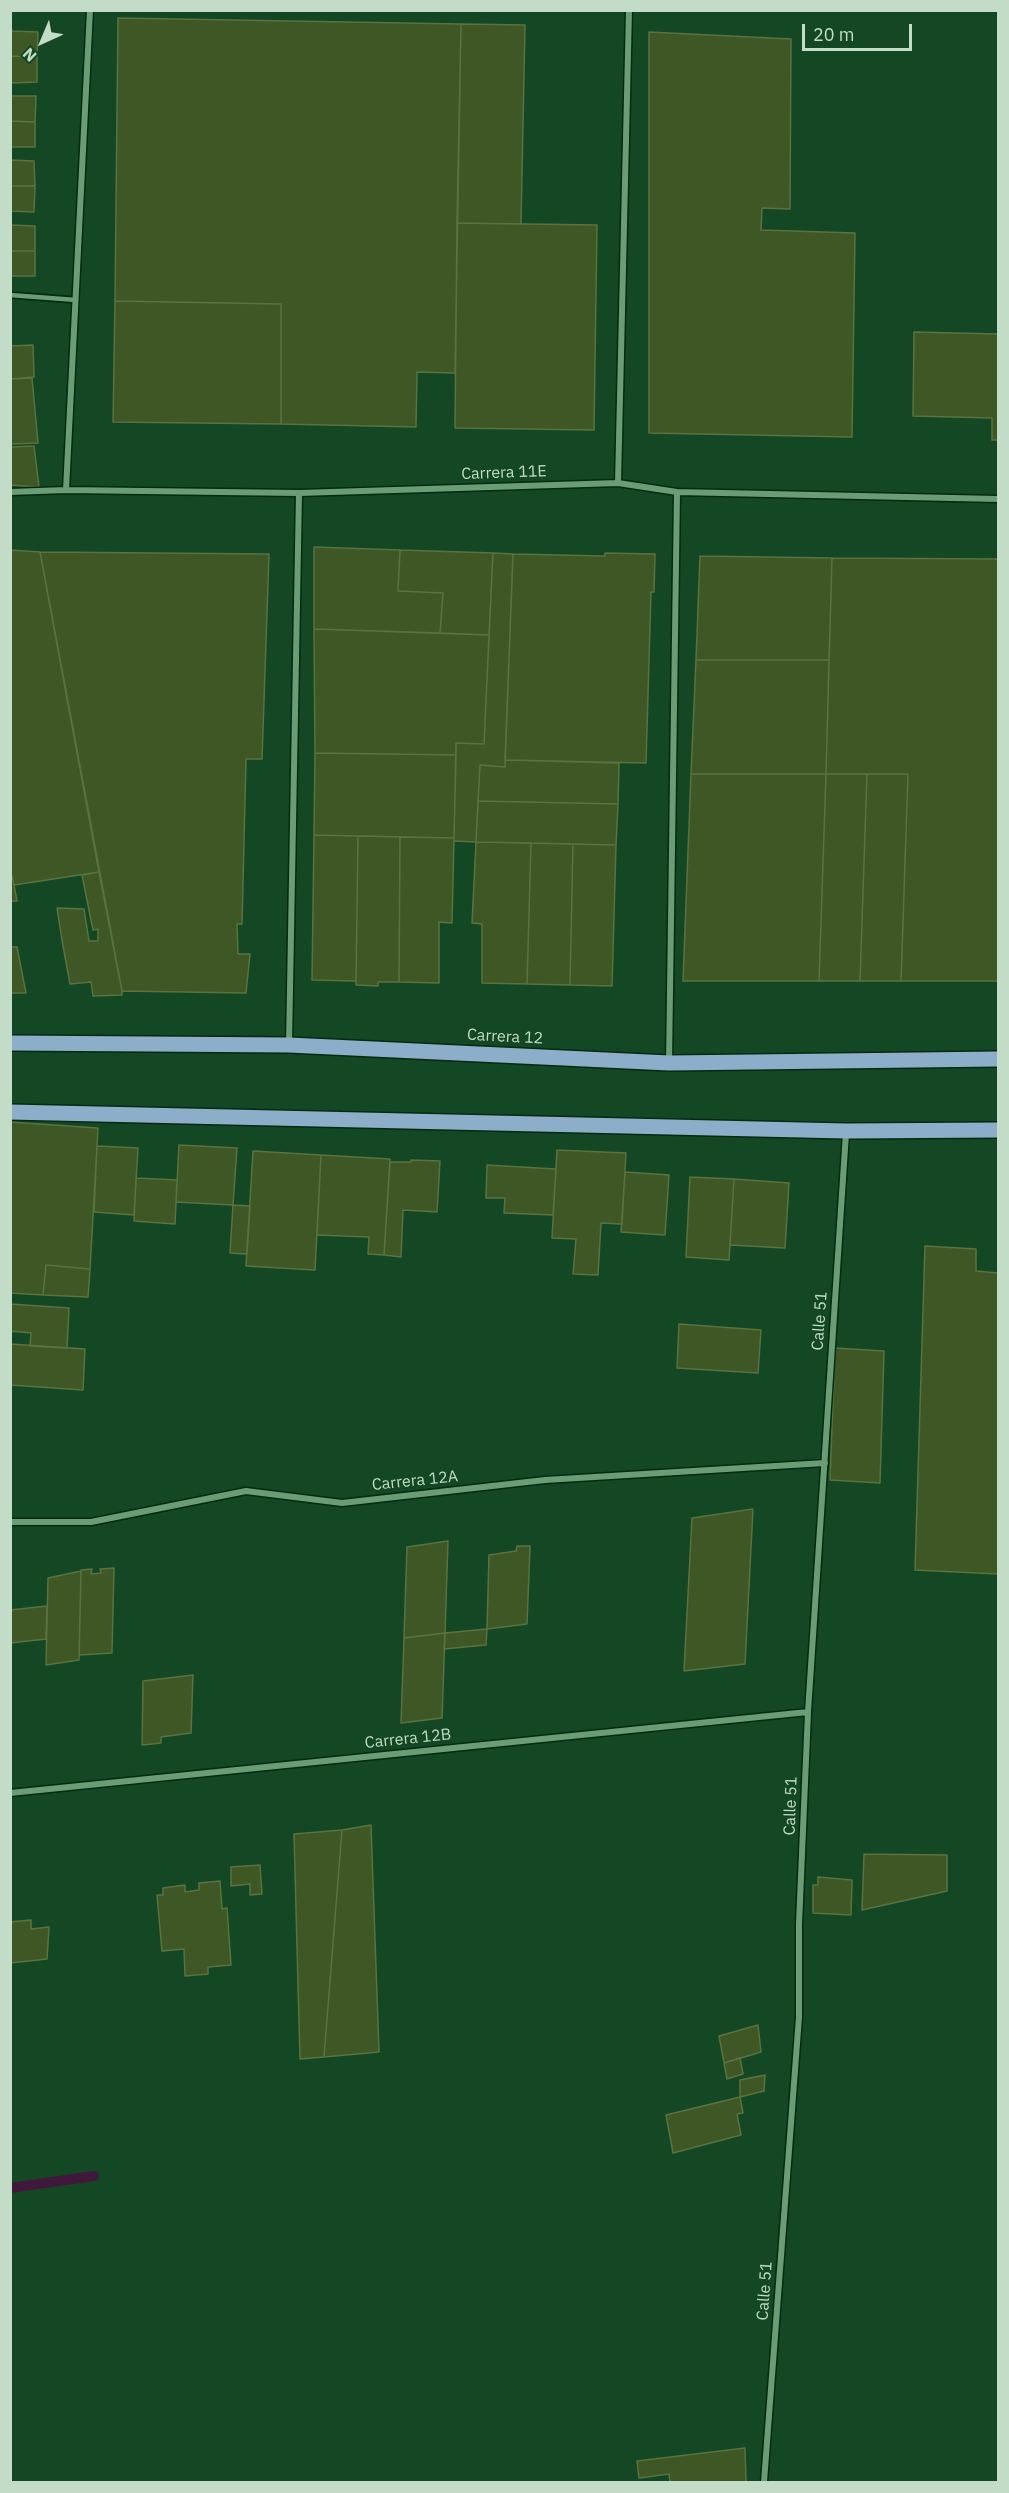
<!DOCTYPE html>
<html>
<head>
<meta charset="utf-8">
<style>
  body { margin:0 }
  #map { position:relative; width:1009px; height:2493px; overflow:hidden; background:#144825; font-family:"IBM Plex Sans",sans-serif }
  canvas { display:block }
  .frame { position:absolute; inset:0; border:12px solid #c2dcc7; pointer-events:none }
  .north { position:absolute; left:12px; top:12px; width:60px; height:60px; -webkit-text-stroke:4px #144825; paint-order:stroke; rotate:224deg; font-size:16px; font-weight:700; line-height:24px; text-align:center; color:#c2dcc7 }
  .north::after { content:''; display:block; margin:auto; width:21px; height:27px; background:#c2dcc7; clip-path:polygon(50% 0,100% 100%,50% 72%,0 100%) }
  .scale { position:absolute; left:802px; top:24px; width:110px; height:27px; box-sizing:border-box; border:3px solid #c2dcc7; border-top:0; padding-left:8px; font-size:18px; line-height:21px; white-space:nowrap; color:#c2dcc7; -webkit-text-stroke:4px #144825; paint-order:stroke }
</style>
</head>
<body>
<div id="map">
<canvas width="1009" height="2493"></canvas>
<div class="frame"></div>
<div class="north">N</div>
<div class="scale">20 m</div>
</div>
<script>
const g = document.querySelector('canvas').getContext('2d');
g.lineJoin = 'round';
const shape = rows => new Path2D(rows.map(r => 'M' + r).join(''));
function trace(path, color, width, dash) { g.strokeStyle = color; g.lineWidth = width; g.lineCap = dash ? 'butt' : 'round'; g.setLineDash(dash || []); g.stroke(path); }
function fill(path, color) { g.fillStyle = color; g.fill(path, 'evenodd'); }
function write(font, color, halo, rows, align = 'center') {
  g.font = font + ' "IBM Plex Sans",sans-serif'; g.lineWidth = 4.5; g.setLineDash([]); g.textBaseline = 'middle'; g.strokeStyle = halo; g.fillStyle = color; for (const [text, x, y, turn = 0] of rows) {
    g.save(); g.translate(x, y); g.rotate((+turn || 0) * Math.PI / 180); g.textAlign = isNaN(turn) ? turn : align; if (halo) g.strokeText(text, 0, 0); g.fillText(text, 0, 0); g.restore();
  }
}
const stream = shape([
  [10,2188,94,2176]
]);
const building = shape([
  [118,18,461,24,455,373,417,372,416,427,281,424,281,304,115,301,118,18],
  [10,24,12,31,38,32,37,57,10,56,10,24],
  [461,24,525,25,521,224,457,223,461,24],
  [649,32,791,39,790,209,762,208,761,230,855,233,852,437,649,433,649,32],
  [10,56,37,57,37,82,10,83,10,56],
  [10,96,36,96,35,122,10,121,10,96],
  [10,121,35,122,35,147,10,147,10,121],
  [10,160,34,161,35,186,10,186,10,160],
  [10,186,35,186,34,212,10,211,10,186],
  [457,223,597,225,594,430,455,428,457,223],
  [10,225,35,226,35,251,10,251,10,225],
  [10,251,35,251,35,276,10,276,10,251],
  [115,301,281,304,281,424,113,422,115,301],
  [914,332,998,334,998,440,992,440,992,418,913,416,914,332],
  [33,345,34,377,10,379,10,346,33,345],
  [32,378,38,443,10,444,10,379,32,378],
  [34,446,39,487,10,485,10,447,34,446],
  [314,547,400,550,398,591,443,593,440,633,314,629,314,547],
  [10,550,40,552,99,872,14,885,10,868,10,550],
  [400,550,493,553,489,635,440,633,443,593,398,591,400,550],
  [40,552,269,554,262,759,246,759,242,924,237,924,238,954,250,954,246,993,122,991,40,552],
  [493,553,513,554,505,767,480,765,476,842,454,841,456,743,484,744,493,553],
  [605,553,655,554,654,592,651,592,646,763,505,760,513,554,605,556,605,553],
  [700,556,832,558,829,660,696,660,700,556],
  [832,558,998,559,998,981,901,981,908,774,826,774,832,558],
  [314,629,489,635,484,744,456,743,456,755,315,753,314,629],
  [696,660,829,660,826,774,691,774,696,660],
  [315,753,456,755,454,838,314,835,315,753],
  [505,760,619,763,618,804,478,801,480,765,505,767,505,760],
  [691,774,826,774,819,981,683,981,691,774],
  [826,774,867,774,860,981,819,981,826,774],
  [867,774,908,774,901,981,860,981,867,774],
  [478,801,618,804,616,845,476,842,478,801],
  [314,835,358,836,356,981,312,980,314,835],
  [358,836,400,837,399,982,378,982,378,986,356,985,358,836],
  [400,837,454,838,452,923,439,922,439,983,399,982,400,837],
  [476,842,531,843,527,984,482,983,482,924,472,923,476,842],
  [531,843,573,844,570,985,527,984,531,843],
  [573,844,616,845,612,986,570,985,573,844],
  [10,868,14,885,17,901,10,901,10,868],
  [99,872,122,991,122,995,93,996,91,982,70,984,62,940,57,908,84,909,89,941,98,941,98,929,93,930,82,875,99,872],
  [10,947,17,947,26,993,10,993,10,947],
  [10,1122,98,1128,90,1269,46,1265,43,1295,10,1293,10,1122],
  [179,1145,237,1148,233,1205,176,1202,179,1145],
  [97,1146,138,1148,134,1215,94,1212,97,1146],
  [557,1150,626,1153,622,1224,601,1223,598,1275,573,1274,576,1239,552,1238,557,1150],
  [253,1151,321,1155,315,1270,246,1266,253,1151],
  [321,1155,390,1159,384,1255,368,1254,369,1237,317,1235,321,1155],
  [411,1160,440,1161,437,1212,403,1210,401,1257,384,1255,390,1162,411,1162,411,1160],
  [487,1165,556,1169,553,1215,504,1213,505,1198,486,1198,487,1165],
  [625,1172,669,1175,665,1235,621,1232,625,1172],
  [690,1177,734,1179,729,1260,686,1257,690,1177],
  [136,1178,177,1180,175,1224,134,1221,136,1178],
  [734,1179,789,1183,785,1248,730,1245,734,1179],
  [233,1205,250,1206,247,1254,230,1253,233,1205],
  [925,1246,976,1249,976,1271,998,1273,998,1574,915,1570,925,1246],
  [46,1265,90,1269,88,1297,43,1295,46,1265],
  [10,1304,69,1308,67,1348,30,1346,31,1333,10,1331,10,1304],
  [679,1324,761,1330,758,1373,677,1368,679,1324],
  [10,1344,85,1349,83,1390,10,1385,10,1344],
  [835,1348,884,1351,880,1483,830,1480,835,1348],
  [753,1509,745,1664,684,1671,692,1518,753,1509],
  [448,1541,445,1633,404,1638,407,1547,448,1541],
  [517,1546,530,1546,527,1624,487,1629,489,1555,516,1551,517,1546],
  [114,1568,112,1653,79,1655,81,1570,92,1569,91,1574,101,1573,100,1569,114,1568],
  [81,1571,79,1660,46,1665,48,1578,81,1571],
  [47,1606,46,1639,10,1643,10,1610,47,1606],
  [487,1629,486,1645,444,1649,445,1633,487,1629],
  [445,1633,442,1718,401,1723,404,1638,445,1633],
  [193,1675,191,1733,161,1737,161,1743,142,1745,143,1681,193,1675],
  [371,1825,379,2052,324,2057,342,1830,371,1825],
  [342,1830,324,2057,300,2059,294,1834,342,1830],
  [864,1854,947,1855,947,1891,862,1910,864,1854],
  [260,1865,262,1894,250,1895,250,1884,231,1886,231,1867,260,1865],
  [818,1877,852,1880,851,1915,813,1913,813,1885,818,1885,818,1877],
  [220,1881,222,1909,227,1908,231,1965,208,1967,208,1974,185,1976,184,1949,162,1951,157,1895,163,1895,163,1888,185,1885,185,1892,199,1890,199,1883,220,1881],
  [31,1920,31,1929,49,1927,47,1959,10,1963,10,1922,31,1920],
  [758,2025,761,2052,724,2063,719,2036,758,2025],
  [740,2058,743,2074,727,2079,724,2063,740,2058],
  [765,2075,764,2091,740,2097,740,2080,765,2075],
  [740,2097,743,2113,737,2114,741,2135,673,2153,666,2115,740,2097],
  [745,2448,746,2482,670,2482,669,2474,639,2478,637,2461,745,2448]
]);
const lane = shape([
  [10,295,76,300]
]);
const street = shape([
  [618,483,629,10],
  [66,490,90,10],
  [10,492,66,490,299,493,618,483,677,492,998,499],
  [289,1044,299,493],
  [669,1063,677,492],
  [10,1522,91,1522,246,1491,342,1503,545,1480,825,1463],
  [10,1793,808,1712],
  [764,2482,799,2017,799,1924,808,1712,846,1133]
]);
const primary = shape([
  [10,1043,289,1045,669,1063,998,1059],
  [10,1112,846,1131,998,1130]
]);
const streetNames = [
  ["Carrera 11E",504,473,-2],
  ["Carrera 12",505,1037,3],
  ["Calle 51",820,1321,-86],
  ["Carrera 12A",415,1481,-6],
  ["Carrera 12B",408,1739,-6],
  ["Calle 51",791,1806,-88],
  ["Calle 51",765,2291,-86]
];
trace(stream, '#3f183c', 10);
fill(building, '#3f5725');
trace(building, '#597340', 1.5);
trace(lane, '#042b11', 8);
trace(street, '#042b11', 9);
trace(primary, '#042b11', 18);
trace(lane, '#6a9d75', 4.5);
trace(street, '#6a9d75', 6);
trace(primary, '#8daec8', 15);
write('16px', '#c2dcc7', '#144825', streetNames);
</script>
</body>
</html>
